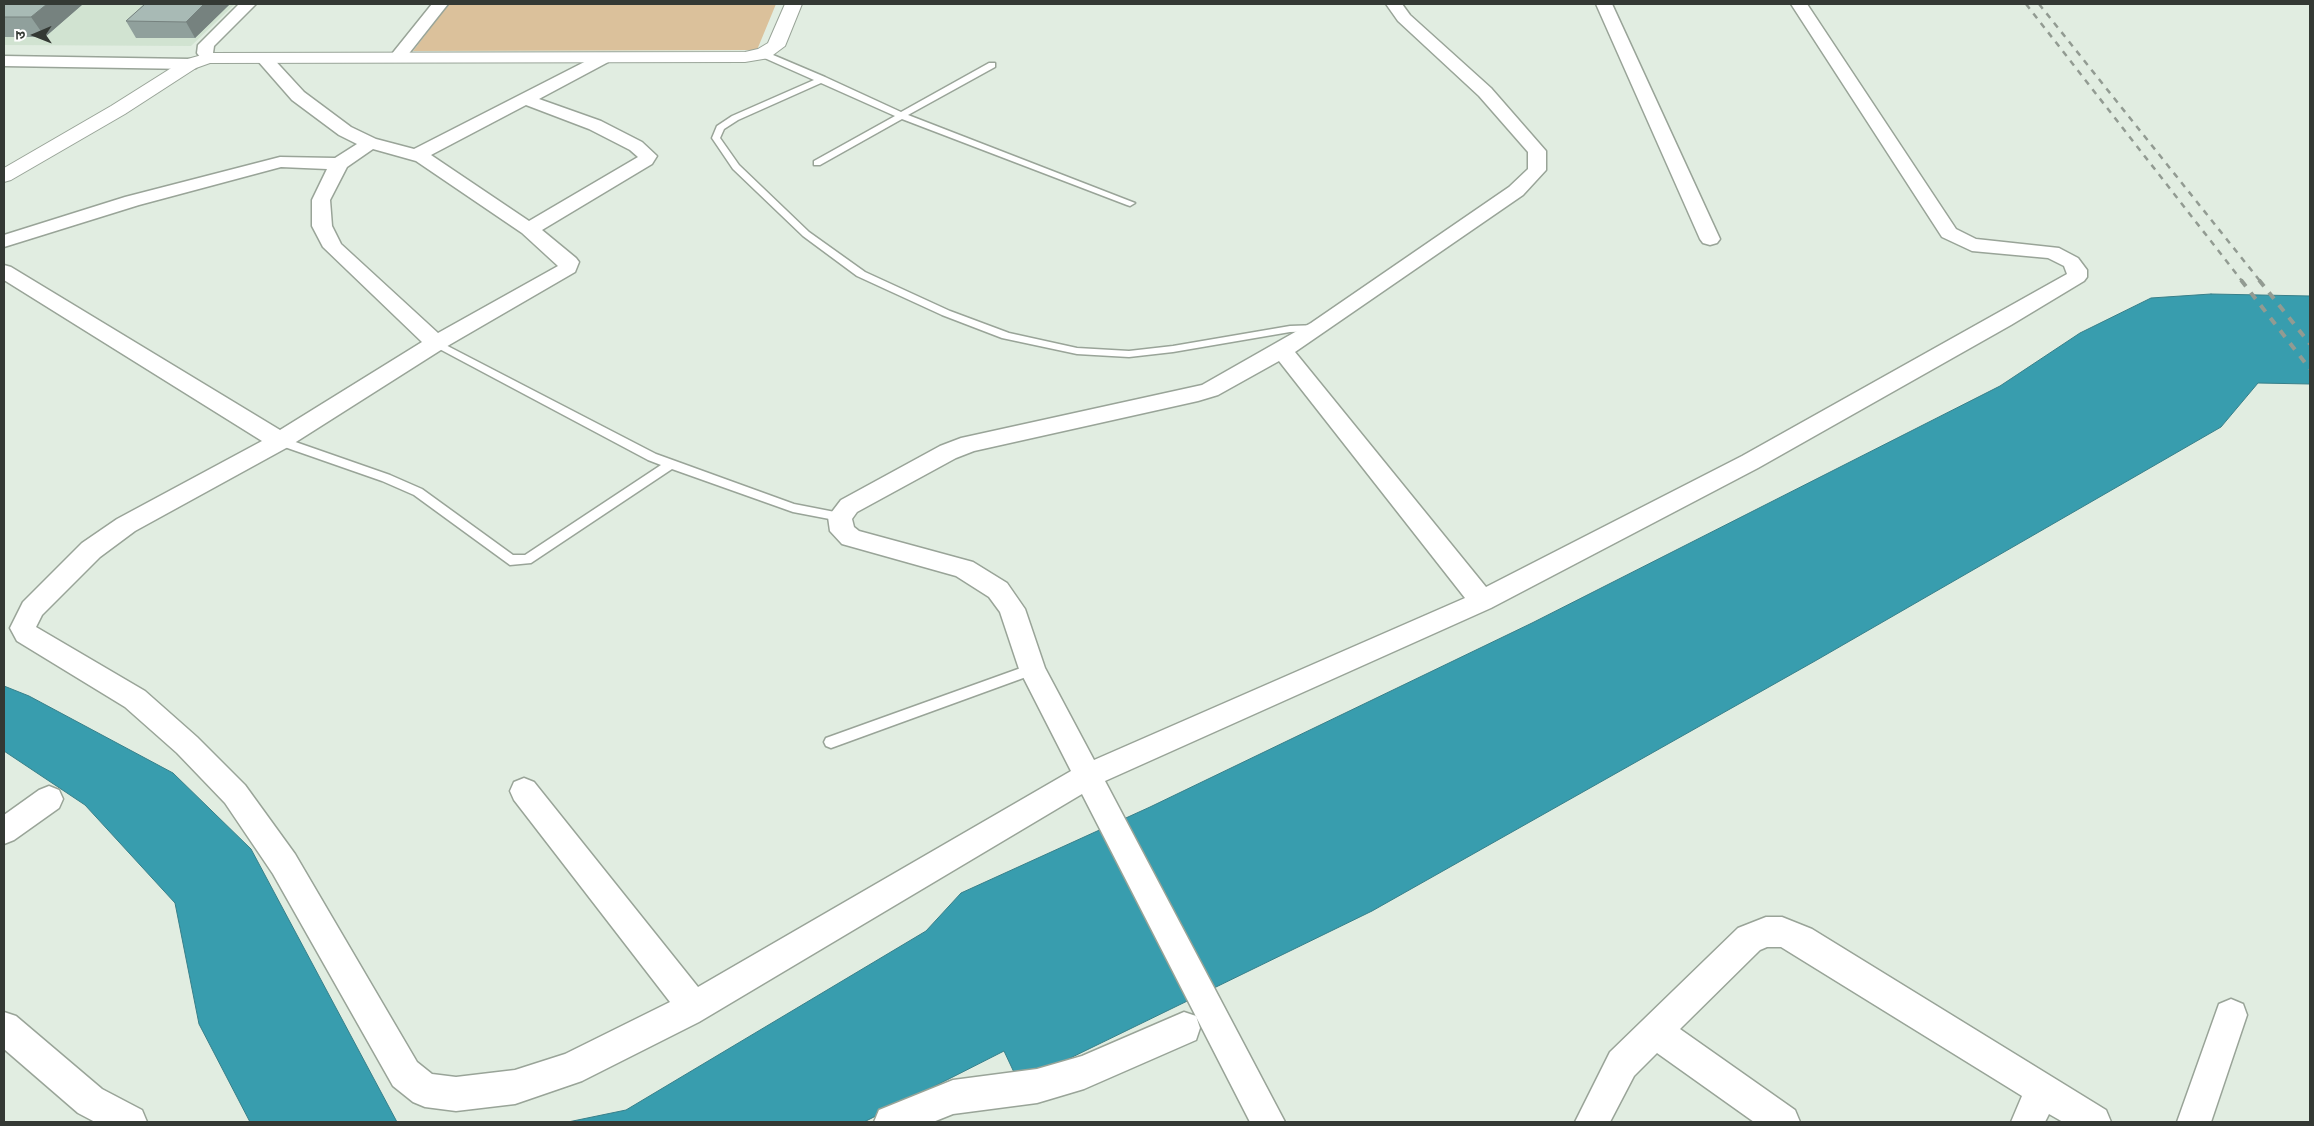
<!DOCTYPE html>
<html>
<head>
<meta charset="utf-8">
<style>
  body { margin:0 }
  #map { position:relative; width:2314px; height:1126px; overflow:hidden; background:#e1ede1; font-family:Quicksand,"Noto Sans Devanagari",sans-serif }
  canvas { display:block }
  .frame { position:absolute; inset:0; border:5px solid #343934; pointer-events:none }
  .north { position:absolute; left:10px; top:10px; width:50px; height:50px; -webkit-text-stroke:4px #fff; paint-order:stroke; rotate:269deg; font-size:14px; font-weight:700; line-height:20px; text-align:center; color:#343934 }
  .north::after { content:''; display:block; margin:auto; width:18px; height:22px; background:#343934; clip-path:polygon(50% 0,100% 100%,50% 72%,0 100%) }
</style>
</head>
<body>
<div id="map">
<canvas width="2314" height="1126"></canvas>
<div class="frame"></div>
<div class="north">उ</div>
</div>
<script>
const g = document.querySelector('canvas').getContext('2d');
g.lineJoin = 'round';
function fill(path, color) { g.fillStyle = color; g.fill(path, 'evenodd'); }
const shape = rows => new Path2D(rows.map(r => 'M' + r).join(''));
function trace(path, color, width, dash) { g.strokeStyle = color; g.lineWidth = width; g.lineCap = dash ? 'butt' : 'round'; g.setLineDash(dash || []); g.stroke(path); }
const built = shape([
  [4,4,235,4,191,46,4,45]
]);
const green = shape([
  [449,4,776,4,757,50,413,51]
]);
const water = shape([
  [2211,294,2310,296,2310,384,2258,383,2221,427,1815,661,1372,911,1019,1083,1004,1051,864,1122,568,1122,626,1110,926,931,961,893,1150,807,1532,623,2000,386,2080,333,2151,298,2211,294],
  [4,686,29,696,173,773,251,849,397,1122,250,1122,199,1024,175,903,85,805,4,751,4,686]
]);
const service = shape([
  [760,52,766,52,825,77,901,112,989,63,995,63,995,67,908,115,1135,203,1130,206,1127,205,902,119,820,165,814,165,814,161,895,116,821,83,738,120,724,129,720,138,739,165,809,232,865,272,950,311,1009,333,1077,348,1129,351,1173,346,1290,326,1318,325,1323,328,1318,331,1290,332,1173,352,1129,357,1077,354,1002,338,942,315,857,276,803,236,733,169,712,138,717,126,732,116,814,80,760,56,760,52],
  [436,340,656,454,794,504,840,513,846,517,840,521,793,512,672,469,531,563,510,565,414,495,382,481,276,444,274,441,276,438,284,438,390,475,422,489,513,555,525,555,661,465,648,460,432,345,431,343,436,340],
  [1032,664,1037,665,1039,669,1037,673,831,748,826,746,824,742,826,738,1032,664]
]);
const minor = shape([
  [239,4,256,4,214,46,213,53,217,58,215,61,203,61,197,53,198,45,239,4],
  [432,4,448,4,403,61,391,61,389,58,391,55,432,4],
  [1386,4,1402,4,1410,15,1491,88,1546,151,1546,170,1523,195,1295,352,1486,587,1742,456,2067,274,2064,266,2048,258,1972,251,1942,237,1791,4,1807,4,1956,229,1976,239,2059,248,2078,258,2087,270,2087,277,2084,281,2011,325,1758,468,1491,608,1105,781,1285,1122,1250,1122,1082,794,699,1022,582,1081,515,1104,456,1111,425,1107,413,1102,393,1086,273,874,225,803,177,753,125,707,17,641,10,628,23,602,82,543,117,519,262,441,4,280,4,265,11,267,280,430,422,342,323,247,312,226,312,200,327,169,281,167,139,205,4,247,4,235,125,197,280,157,335,158,357,144,339,135,292,100,257,60,255,57,257,54,269,54,304,92,351,127,376,139,414,149,600,54,612,54,614,57,612,60,539,99,601,121,642,142,657,156,652,164,542,230,576,258,579,262,575,272,444,348,288,447,135,531,100,557,42,615,36,627,145,691,197,737,245,785,295,854,417,1062,432,1074,456,1077,515,1070,565,1054,670,1002,514,800,510,791,514,782,524,778,534,782,698,987,1071,771,1019,669,1000,612,989,597,956,576,842,544,830,531,828,517,841,500,940,446,961,438,1202,385,1311,323,1509,187,1528,169,1528,152,1479,96,1398,21,1386,4],
  [526,105,589,129,630,150,638,157,529,221,431,155,526,105],
  [373,149,416,161,522,233,558,266,438,333,341,244,332,226,330,200,347,167,373,149],
  [1279,361,1465,598,1094,760,1045,668,1025,609,1007,583,973,562,859,531,854,527,852,519,857,512,956,458,974,451,1198,401,1218,395,1279,361],
  [1596,4,1612,4,1720,239,1717,243,1710,245,1703,243,1700,239,1596,4],
  [4,56,190,59,196,60,198,64,196,68,190,69,4,66,4,56],
  [49,786,59,790,63,799,59,808,14,840,4,844,4,815,39,790,49,786],
  [1766,917,1782,917,1812,929,2106,1110,2111,1122,2063,1122,2049,1114,2045,1122,2011,1122,2022,1096,1781,947,1767,947,1760,950,1680,1029,1795,1110,1800,1122,1754,1122,1657,1053,1634,1076,1610,1122,1575,1122,1610,1052,1738,928,1766,917],
  [2231,999,2243,1004,2247,1015,2211,1122,2177,1122,2219,1004,2231,999],
  [4,1012,16,1016,102,1089,142,1110,147,1122,95,1122,78,1113,4,1049,4,1012],
  [1184,1012,1196,1016,1200,1028,1196,1040,1084,1089,1037,1103,953,1114,933,1122,874,1122,879,1110,953,1080,1037,1069,1082,1056,1184,1012]
]);
const tertiary = shape([
  [785,4,802,4,785,46,769,58,745,62,210,63,196,68,125,114,11,180,4,182,4,168,111,106,184,60,209,53,745,52,758,49,768,43,785,4]
]);
const railFar1 = shape([
  [2026,4,2242,281],
  [2039,4,2260,281]
]);
const rail = shape([
  [2241,280,2310,369],
  [2259,280,2310,344]
]);
const wall = shape([
  [4,4,83,4,45,37,4,37],
  [145,4,230,4,195,38,136,38,126,21]
]);
const shadedWall = shape([
  [47,4,83,4,45,37,31,17],
  [204,4,230,4,195,38,186,22]
]);
const building = shape([
  [4,4,47,4,31,17,4,17,4,4],
  [145,4,204,4,186,22,126,21,145,4]
]);
fill(built, '#d1e3d1');
fill(green, '#dbc19b');
fill(water, '#389dae');
trace(water, '#377f89', 1);
trace(service, '#99a498', 3);
trace(minor, '#99a498', 3);
trace(tertiary, '#99a498', 2);
fill(service, '#fff');
fill(minor, '#fff');
fill(tertiary, '#fff');
trace(railFar1, '#929b92', 2.5, [6, 6]);
trace(rail, '#929b92', 4, [8, 8]);
fill(wall, '#90a09c');
fill(shadedWall, '#76827f');
fill(building, '#a8bab5');
trace(building, '#76827f', 1);
</script>
</body>
</html>
